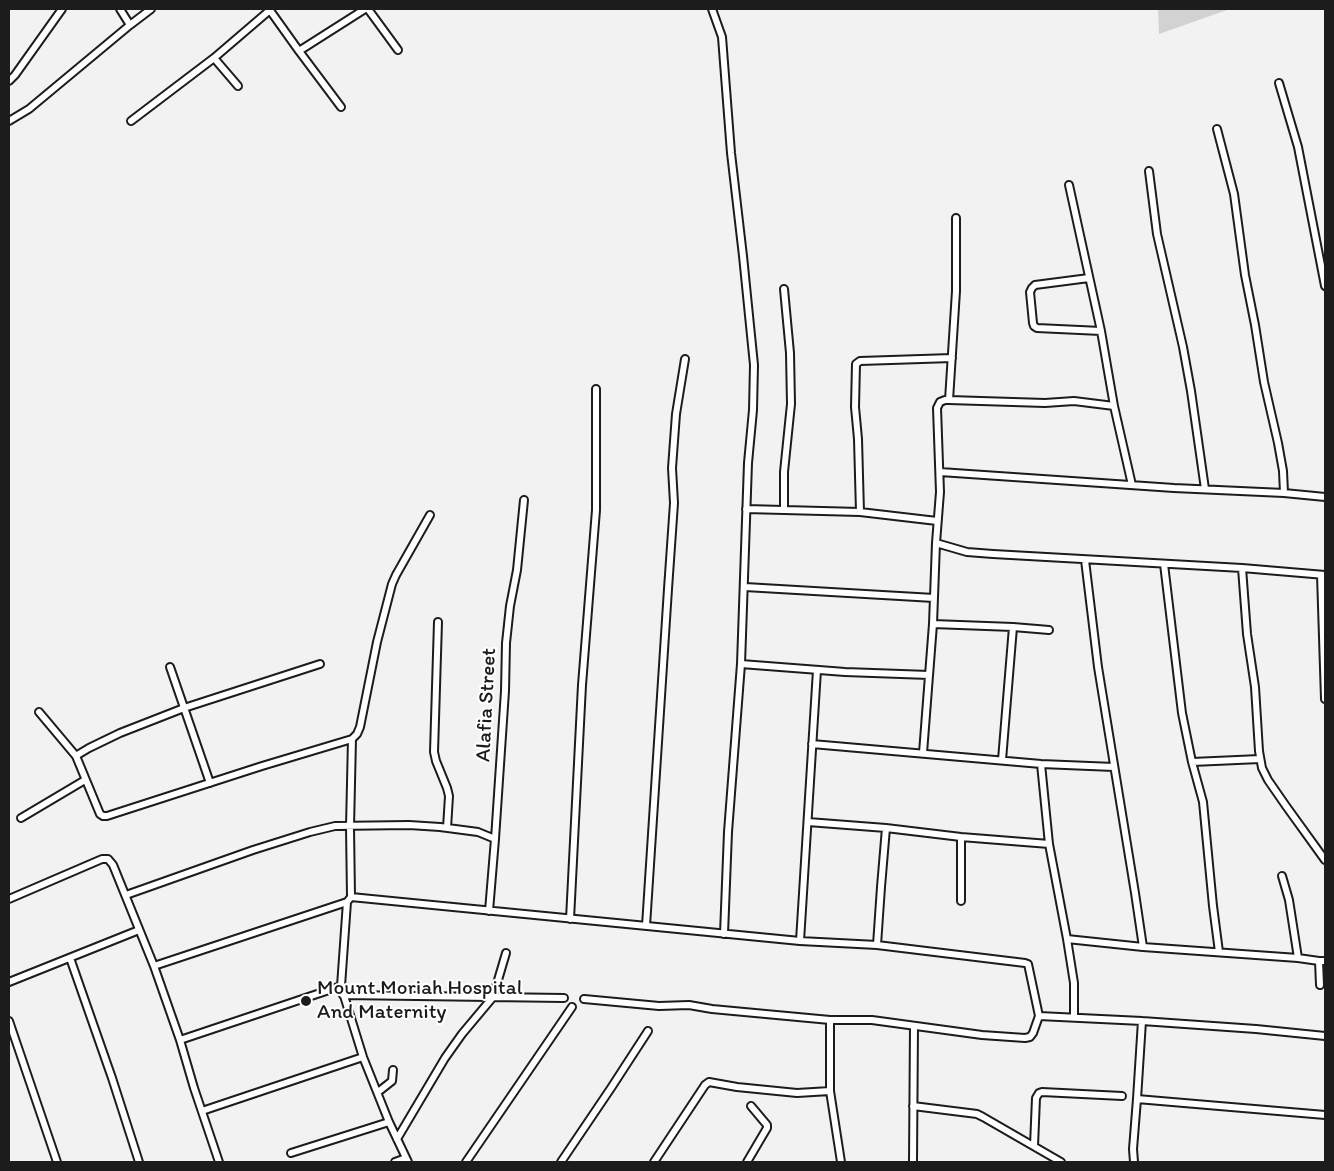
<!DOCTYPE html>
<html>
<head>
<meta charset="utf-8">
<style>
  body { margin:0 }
  #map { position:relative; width:1334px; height:1171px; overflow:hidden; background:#f2f2f2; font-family:Itim,sans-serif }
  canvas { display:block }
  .frame { position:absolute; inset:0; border:10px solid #1c1c1c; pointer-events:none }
</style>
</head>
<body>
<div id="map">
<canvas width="1334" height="1171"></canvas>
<div class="frame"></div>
</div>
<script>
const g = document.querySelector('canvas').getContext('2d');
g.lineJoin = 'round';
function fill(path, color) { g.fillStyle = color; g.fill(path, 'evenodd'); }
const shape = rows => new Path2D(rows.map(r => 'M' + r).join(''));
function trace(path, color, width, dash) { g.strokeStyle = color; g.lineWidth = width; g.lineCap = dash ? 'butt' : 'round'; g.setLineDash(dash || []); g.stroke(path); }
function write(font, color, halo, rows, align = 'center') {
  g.font = font + ' Itim,sans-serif'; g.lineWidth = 4; g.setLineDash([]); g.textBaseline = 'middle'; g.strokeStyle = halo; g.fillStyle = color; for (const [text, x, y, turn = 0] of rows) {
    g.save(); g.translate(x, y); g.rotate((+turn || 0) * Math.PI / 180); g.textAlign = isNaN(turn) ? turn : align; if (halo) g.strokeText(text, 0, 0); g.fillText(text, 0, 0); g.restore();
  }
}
const green = shape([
  [1158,9,1230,9,1159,34]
]);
const street = shape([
  [120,9,130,25],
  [269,9,299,51,365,9],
  [368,9,398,50],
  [712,9,722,37,731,153,743,256,754,365,753,410,748,463,741,664,728,832,724,934],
  [299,51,341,107],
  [214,58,238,86],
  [9,81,15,75,62,9],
  [1279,83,1298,147,1325,286],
  [9,121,29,109,130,25,151,9],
  [131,121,214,58,270,10],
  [1217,129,1234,194,1245,275,1255,325,1264,382,1278,443,1283,471,1284,493],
  [1149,171,1157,234,1183,347,1191,391,1205,489],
  [1069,185,1101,331,1114,406,1132,485],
  [1089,278,1035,285,1032,288,1030,292,1033,323,1034,326,1037,328,1101,331],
  [949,400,956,291,956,218],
  [940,472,1174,488,1284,493,1325,497],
  [746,509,860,512,937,521],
  [784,510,784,472,791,404,790,353,784,289],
  [860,512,858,439,855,407,856,364,860,361,952,358],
  [936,543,967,552,993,554,1242,568,1325,575],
  [1085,560,1098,667,1135,893,1143,947],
  [1164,564,1182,713,1192,762,1203,802,1213,906,1219,952],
  [1242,568,1247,634,1255,687,1259,751,1262,768,1268,780,1286,806,1325,860],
  [1321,575,1325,699],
  [745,587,934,598],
  [438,622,434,752,436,761,447,788,449,796,447,828],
  [933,624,1013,627,1002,760],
  [1013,627,1049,630],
  [320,664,184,708,120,733,89,748,79,754,76,756,100,814,103,816,107,816,262,766,352,739,357,734,360,727,377,642,392,584,396,575,430,515],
  [741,664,845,672,929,675],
  [170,667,210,783],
  [39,712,76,756],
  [352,739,350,827,351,897,347,902,341,986,363,1057,389,1122,408,1162],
  [812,744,1041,764,1114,767],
  [923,753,933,624,936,543,940,492,937,408,940,402,945,400,949,400,1045,403,1074,401,1114,406],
  [1192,762,1260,759],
  [1041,764,1049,844,1067,939,1074,983,1074,1017],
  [21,818,85,780],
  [808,822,886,828,961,837,1049,844],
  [961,837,961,901],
  [1282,876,1289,900,1298,958],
  [126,895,253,850,310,832,335,826,409,825,440,827,478,832,495,839],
  [351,897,800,941,877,945,1025,963,1028,964,1039,1016,1033,1033,1030,1037,1025,1038,982,1035,872,1020,830,1020,712,1009,689,1005,659,1006,584,999],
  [9,899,102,859,108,859,113,865,154,966,180,1040,194,1088,219,1162],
  [489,911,495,839,505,691,506,643,510,606,517,570,524,500],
  [570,919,582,685,596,510,596,389],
  [646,926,668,589,674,503,672,468,676,414,685,359],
  [1067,939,1143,947,1298,958,1319,961],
  [800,941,817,670],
  [877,945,881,887,886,828],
  [70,958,112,1078,139,1162],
  [154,966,347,902],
  [9,982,139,930],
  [1320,985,1319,961,1325,961],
  [343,995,564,998],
  [1039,1016,1142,1021,1256,1029,1325,1036],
  [830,1020,830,1091,841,1162],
  [9,1021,57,1162],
  [1142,1021,1137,1099,1325,1115],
  [180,1040,341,986],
  [378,1092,392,1081,393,1070],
  [913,1106,977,1114,983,1117,1061,1162],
  [202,1111,363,1057],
  [397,1139,445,1058,462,1034,493,997,506,953],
  [1034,1146,1036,1098,1039,1093,1042,1092,1122,1096],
  [291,1153,389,1122],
  [395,1162,406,1158],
  [466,1162,572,1007],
  [561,1162,611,1088,648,1031],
  [654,1162,705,1085,709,1082,737,1087,797,1093,830,1091],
  [747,1162,767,1128,767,1125,751,1106],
  [913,1162,914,1026],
  [1134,1162,1133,1149,1137,1099]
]);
const markers = [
  [306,1001,6,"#1c1c1c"]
];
const streetNames = [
  ["Alafia Street",487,705,-87]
];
const poiNames = [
  ["Mount Moriah Hospital",317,989],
  ["And Maternity",317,1013]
];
fill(green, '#d2d2d2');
trace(street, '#1c1c1c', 10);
trace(street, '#fff', 6);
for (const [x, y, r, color] of markers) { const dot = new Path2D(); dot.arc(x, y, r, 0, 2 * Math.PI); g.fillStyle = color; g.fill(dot); trace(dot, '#fff', 2); }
write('21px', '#1c1c1c', '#fff', streetNames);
write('21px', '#1c1c1c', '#fff', poiNames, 'left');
</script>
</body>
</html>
